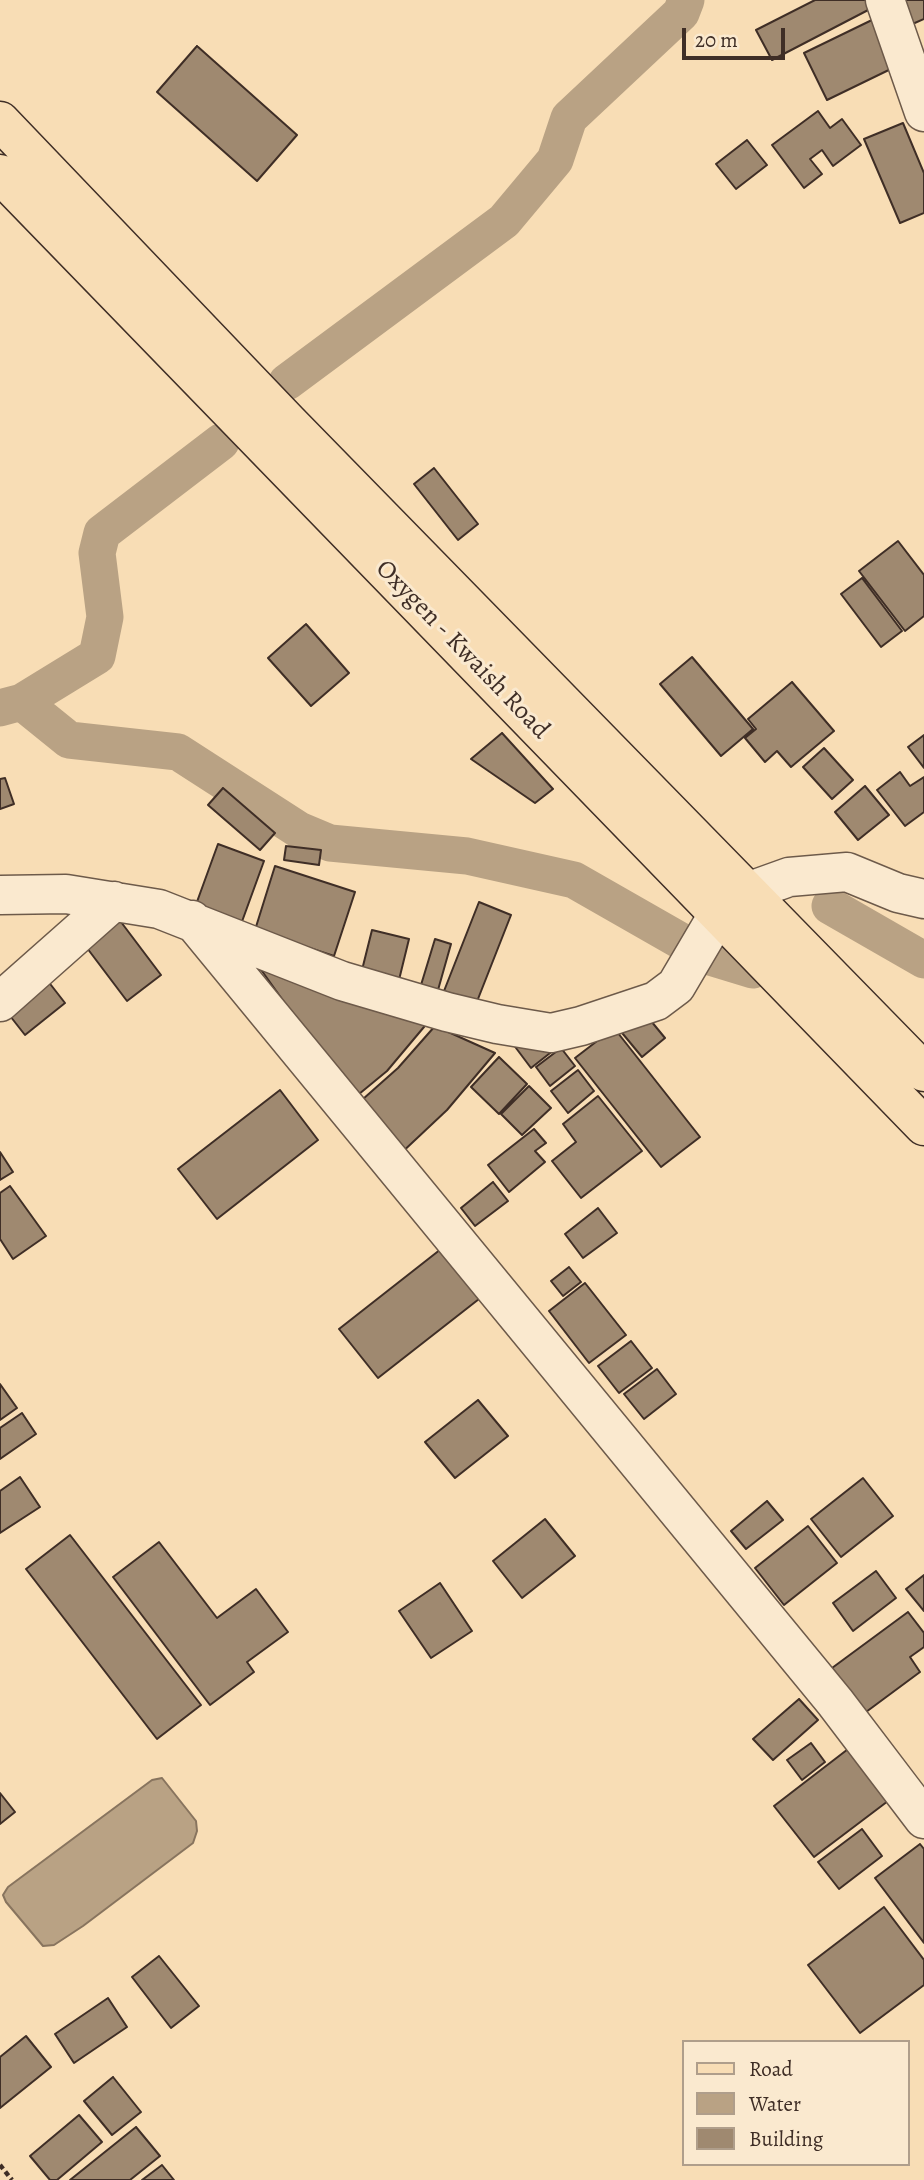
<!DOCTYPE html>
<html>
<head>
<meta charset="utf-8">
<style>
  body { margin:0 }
  #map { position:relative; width:924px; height:2180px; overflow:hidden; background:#f8ddb5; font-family:Alegreya,serif }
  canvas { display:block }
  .legend { position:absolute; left:682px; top:2040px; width:228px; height:126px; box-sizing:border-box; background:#fae9cf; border:2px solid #af9e8b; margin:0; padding:9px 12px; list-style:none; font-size:21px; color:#3f2e26 }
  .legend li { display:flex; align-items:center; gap:14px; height:35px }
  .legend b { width:35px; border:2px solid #af9e8b }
  .scale { position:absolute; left:682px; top:28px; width:103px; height:32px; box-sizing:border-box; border:4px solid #3f2e26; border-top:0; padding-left:9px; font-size:21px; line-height:24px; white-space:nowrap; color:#3f2e26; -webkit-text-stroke:5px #fae9cf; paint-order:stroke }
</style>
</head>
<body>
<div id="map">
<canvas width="924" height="2180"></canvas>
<ul class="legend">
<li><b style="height:9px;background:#f8ddb5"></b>Road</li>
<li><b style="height:19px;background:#b9a284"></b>Water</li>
<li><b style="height:19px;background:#9f8970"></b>Building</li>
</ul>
<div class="scale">20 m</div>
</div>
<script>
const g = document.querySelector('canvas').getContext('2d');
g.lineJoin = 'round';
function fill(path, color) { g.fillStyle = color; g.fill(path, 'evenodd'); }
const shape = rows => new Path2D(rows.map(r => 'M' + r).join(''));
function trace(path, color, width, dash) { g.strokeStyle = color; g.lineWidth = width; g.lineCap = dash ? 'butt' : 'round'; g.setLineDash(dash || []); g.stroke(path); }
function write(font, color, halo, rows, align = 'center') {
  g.font = font + ' Alegreya,serif'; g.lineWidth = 6; g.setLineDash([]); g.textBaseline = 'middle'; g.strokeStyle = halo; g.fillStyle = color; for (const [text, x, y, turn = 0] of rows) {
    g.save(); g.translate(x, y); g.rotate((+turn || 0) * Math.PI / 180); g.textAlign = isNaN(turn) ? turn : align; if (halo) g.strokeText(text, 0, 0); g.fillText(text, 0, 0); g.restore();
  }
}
const water = shape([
  [162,1778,196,1821,197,1831,193,1843,83,1926,54,1945,43,1946,6,1902,3,1895,8,1887,152,1780,162,1778]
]);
const canal = shape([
  [287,382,504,221,555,160,569,118,681,13,686,0],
  [22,702,97,656,105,617,97,553,102,533,221,442],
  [0,708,22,702,69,740,178,752,299,830,330,843,467,856,574,880,707,956,753,970],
  [830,906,924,960]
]);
const building = shape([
  [815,0,868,0,872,8,772,60,756,30,815,0],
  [896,0,924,0,924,19,908,26,896,0],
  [874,19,897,66,827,100,804,53,874,19],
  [197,46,297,135,257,181,157,92,197,46],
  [818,111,830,128,842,119,861,145,833,166,822,150,810,159,822,174,804,188,772,145,818,111],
  [903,123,924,173,924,213,900,223,864,139,903,123],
  [747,140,767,165,736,189,716,164,747,140],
  [434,468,478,524,458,540,414,484,434,468],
  [898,541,924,575,924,616,905,631,859,571,898,541],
  [862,578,902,631,881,647,841,594,862,578],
  [306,624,349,673,311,706,268,658,306,624],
  [692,657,753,729,721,756,660,684,692,657],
  [792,682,834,731,791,767,777,751,765,762,745,738,756,729,748,719,792,682],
  [502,733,553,789,535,803,471,759,502,733],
  [924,735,924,768,908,747,924,735],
  [824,748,853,780,832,799,803,767,824,748],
  [900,772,910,786,924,777,924,812,905,826,877,790,900,772],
  [5,778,14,804,0,809,0,779,5,778],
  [865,786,889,815,858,840,835,812,865,786],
  [223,788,275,833,260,850,208,805,223,788],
  [218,844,264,861,240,927,194,910,218,844],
  [286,846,321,850,319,865,284,860,286,846],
  [275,866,355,892,334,956,255,930,275,866],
  [479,902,511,915,476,1004,444,991,479,902],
  [118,918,161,975,127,1001,84,944,118,918],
  [372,930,409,939,398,984,361,974,372,930],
  [435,939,451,944,438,990,421,985,435,939],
  [257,964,429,1021,387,1071,353,1099,257,964],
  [44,976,65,1003,25,1035,3,1007,44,976],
  [642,1010,665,1038,642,1057,618,1028,642,1010],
  [435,1026,495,1053,447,1110,397,1157,354,1107,398,1068,435,1026],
  [614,1028,700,1137,661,1167,575,1058,614,1028],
  [513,1044,559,1046,531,1068,513,1044],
  [561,1048,575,1066,550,1086,536,1067,561,1048],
  [499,1057,527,1084,499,1114,471,1087,499,1057],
  [578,1070,594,1091,568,1113,551,1091,578,1070],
  [529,1086,551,1108,522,1135,501,1114,529,1086],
  [280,1090,318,1140,217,1219,178,1169,280,1090],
  [598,1096,642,1151,581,1198,552,1161,576,1142,563,1124,598,1096],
  [534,1129,546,1143,535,1151,545,1162,509,1192,488,1165,534,1129],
  [0,1152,13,1172,0,1180,0,1152],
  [493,1182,508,1201,475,1226,461,1208,493,1182],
  [10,1186,46,1236,13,1259,0,1239,0,1193,10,1186],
  [598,1208,617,1233,583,1258,565,1234,598,1208],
  [441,1249,479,1299,378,1378,339,1329,441,1249],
  [569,1267,581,1282,563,1296,551,1281,569,1267],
  [585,1283,626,1335,589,1363,549,1311,585,1283],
  [631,1341,652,1368,619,1393,598,1366,631,1341],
  [657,1369,676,1394,644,1419,624,1394,657,1369],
  [0,1384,17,1408,0,1420,0,1384],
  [478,1400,508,1436,455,1478,425,1442,478,1400],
  [22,1413,36,1434,0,1459,0,1428,22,1413],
  [20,1477,40,1507,0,1533,0,1491,20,1477],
  [863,1478,893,1516,841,1557,811,1519,863,1478],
  [767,1501,783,1520,746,1549,731,1531,767,1501],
  [545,1519,575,1556,522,1598,493,1561,545,1519],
  [808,1526,837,1563,784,1605,755,1568,808,1526],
  [70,1535,201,1705,157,1739,26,1569,70,1535],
  [159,1542,217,1618,256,1589,288,1632,247,1662,254,1672,210,1705,113,1577,159,1542],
  [876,1571,896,1598,853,1631,833,1603,876,1571],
  [924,1575,924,1611,906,1589,924,1575],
  [440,1583,472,1631,431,1658,399,1611,440,1583],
  [908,1612,924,1633,924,1647,910,1657,920,1672,866,1712,832,1668,908,1612],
  [799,1699,818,1720,773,1760,753,1739,799,1699],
  [811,1743,825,1762,802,1780,787,1760,811,1743],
  [852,1746,892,1798,814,1857,774,1806,852,1746],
  [0,1793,15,1812,0,1824,0,1793],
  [862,1829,882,1856,839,1889,818,1862,862,1829],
  [920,1844,924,1849,924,1943,875,1878,920,1844],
  [884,1907,924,1960,924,1985,860,2033,808,1965,884,1907],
  [159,1956,199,2006,171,2028,132,1977,159,1956],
  [108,1998,127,2027,74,2063,55,2034,108,1998],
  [26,2036,51,2067,0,2108,0,2057,26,2036],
  [113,2077,141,2112,112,2135,84,2101,113,2077],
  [79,2115,102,2142,57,2180,50,2180,30,2156,79,2115],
  [136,2127,160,2156,130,2180,70,2180,136,2127],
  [162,2165,174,2180,142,2180,162,2165]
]);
const path = shape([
  [0,2165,12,2180]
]);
const minor = shape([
  [885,0,924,112],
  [0,895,66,894,159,909,342,981,447,1012,497,1024,551,1033,581,1026,656,1001,676,986,719,913,750,891,789,877,847,872,898,893,924,899],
  [192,920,835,1702,924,1819],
  [0,1002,114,901]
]);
const major = shape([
  [0,121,288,422,924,1072],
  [0,174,924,1126]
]);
const streetNames = [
  ["Oxygen - Kwaish Road",462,650,46]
];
fill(water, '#b9a284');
trace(water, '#88745e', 2);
trace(canal, '#b9a284', 37);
fill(building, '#9f8970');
trace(building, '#3f2e26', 2);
trace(minor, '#6d5a4a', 41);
trace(major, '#3f2e26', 41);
trace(path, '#3f2e26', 4.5, [5, 3.5]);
trace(minor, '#fae9cf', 38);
trace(major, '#f8ddb5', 38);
write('26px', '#3f2e26', '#fae9cf', streetNames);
</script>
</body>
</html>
